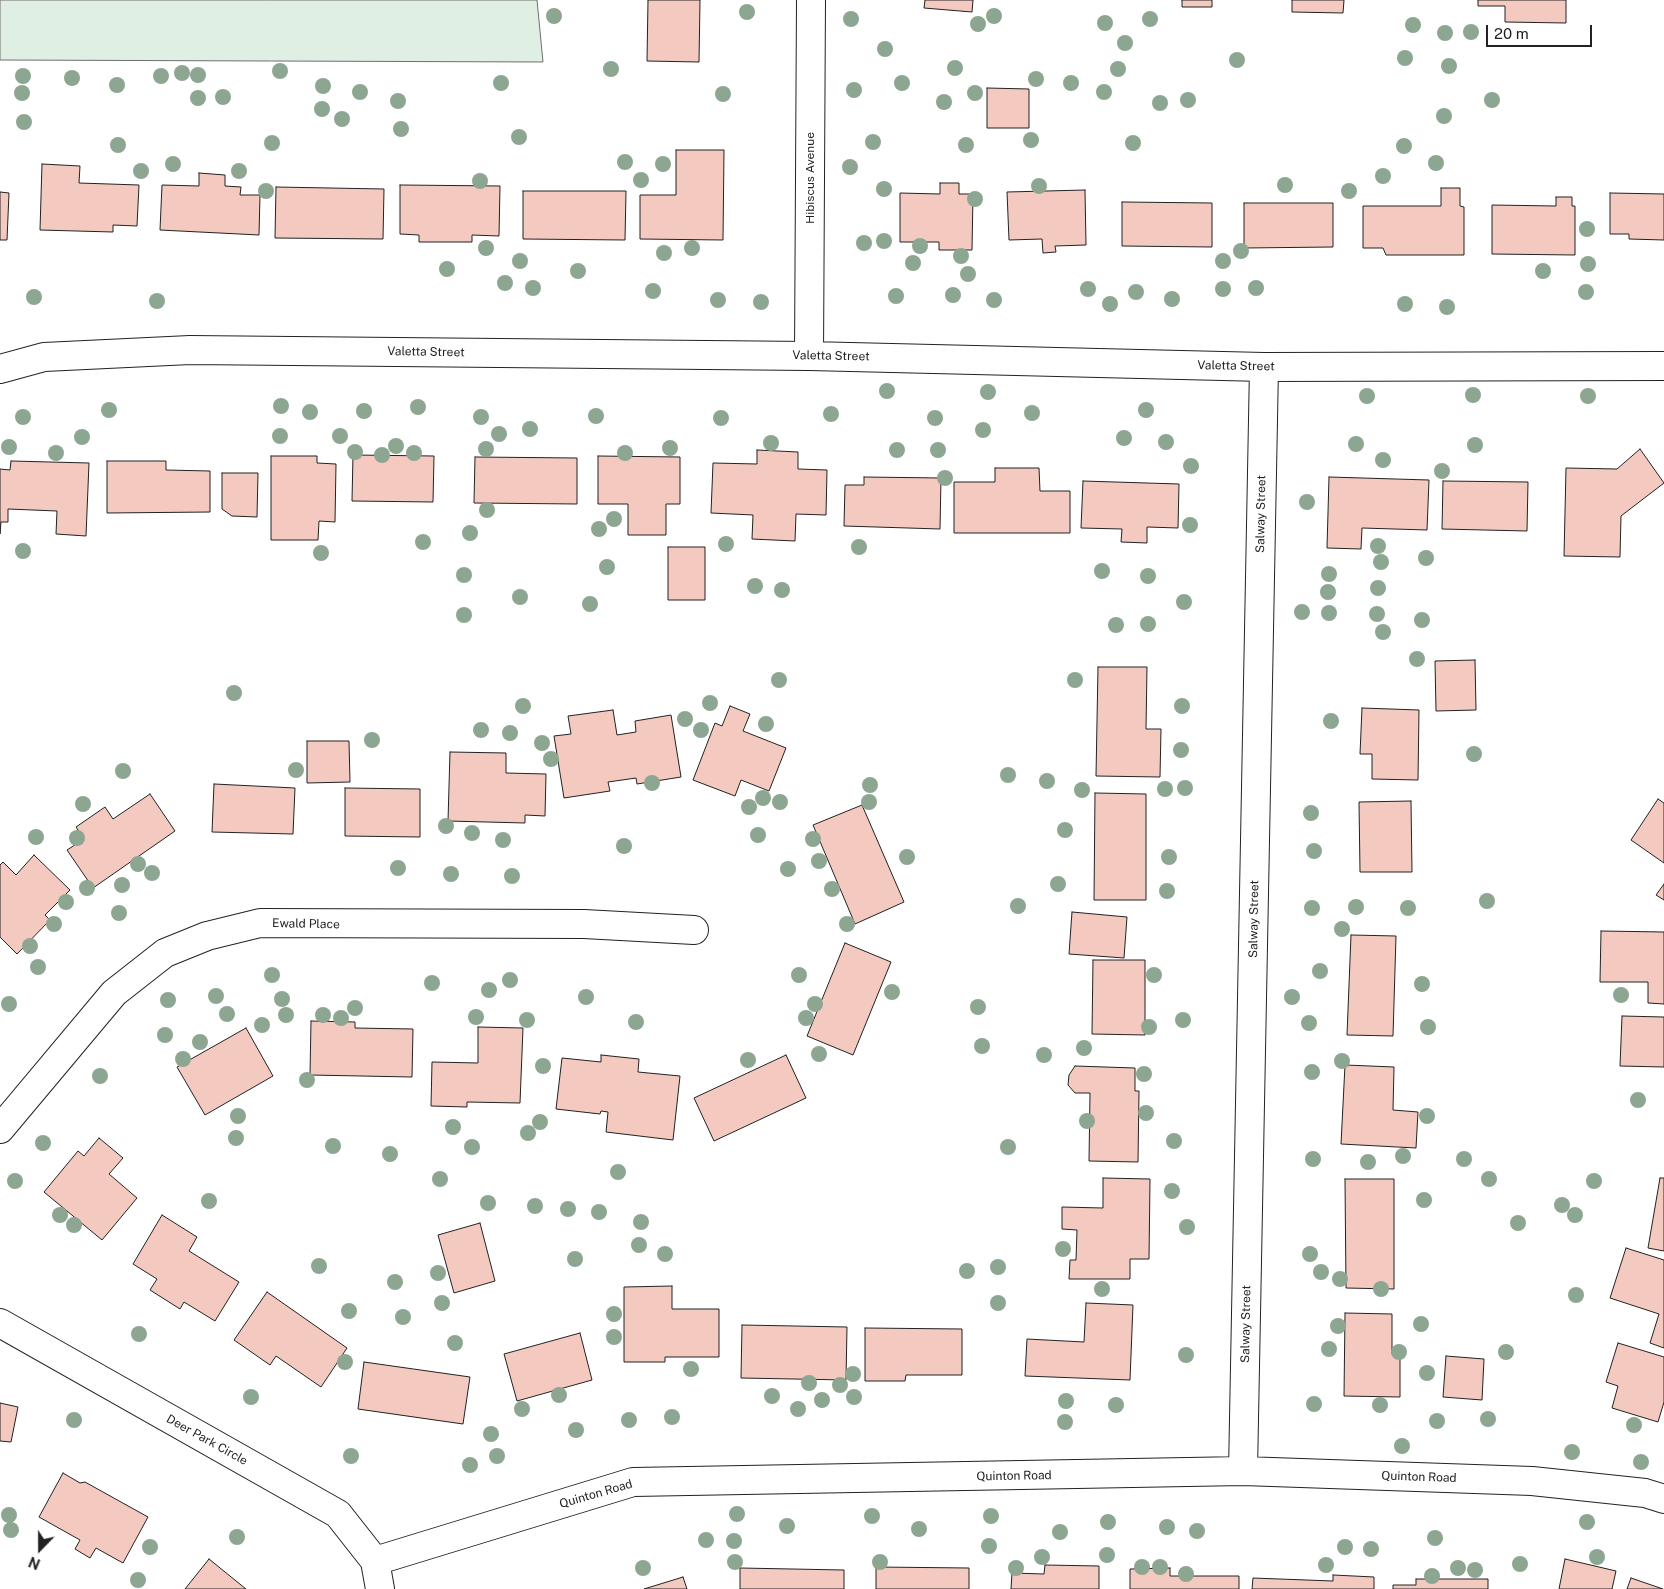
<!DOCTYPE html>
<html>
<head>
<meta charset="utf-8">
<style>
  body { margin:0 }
  #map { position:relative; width:1664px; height:1589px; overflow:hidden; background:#fff; font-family:"Public Sans",sans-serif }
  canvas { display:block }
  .north { position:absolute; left:15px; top:1524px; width:50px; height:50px; -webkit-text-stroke:4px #fff; paint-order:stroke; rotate:202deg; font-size:14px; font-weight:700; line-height:20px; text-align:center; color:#222 }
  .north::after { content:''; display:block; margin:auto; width:18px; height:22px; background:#222; clip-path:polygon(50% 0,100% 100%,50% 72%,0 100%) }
  .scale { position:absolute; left:1486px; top:25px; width:106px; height:22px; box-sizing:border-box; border:2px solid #222; border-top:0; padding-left:6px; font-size:15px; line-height:18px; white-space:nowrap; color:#222; -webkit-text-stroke:4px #fff; paint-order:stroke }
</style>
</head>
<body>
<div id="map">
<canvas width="1664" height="1589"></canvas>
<div class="north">N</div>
<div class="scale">20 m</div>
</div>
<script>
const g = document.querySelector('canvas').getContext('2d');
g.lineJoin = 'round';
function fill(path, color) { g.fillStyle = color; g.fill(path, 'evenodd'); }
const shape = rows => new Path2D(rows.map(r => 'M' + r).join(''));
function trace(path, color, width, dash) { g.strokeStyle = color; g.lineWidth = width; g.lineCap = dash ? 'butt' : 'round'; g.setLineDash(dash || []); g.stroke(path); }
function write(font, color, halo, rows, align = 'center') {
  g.font = font + ' "Public Sans",sans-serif'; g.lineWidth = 4; g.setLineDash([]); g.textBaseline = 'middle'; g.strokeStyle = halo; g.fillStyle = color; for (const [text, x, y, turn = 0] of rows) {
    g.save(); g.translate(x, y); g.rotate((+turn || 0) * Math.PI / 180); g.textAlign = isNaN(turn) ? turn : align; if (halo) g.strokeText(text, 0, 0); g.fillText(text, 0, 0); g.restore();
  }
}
const green = shape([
  [0,0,537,0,543,62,0,60,0,0]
]);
const building = shape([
  [648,0,700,0,699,62,647,61,648,0],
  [925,0,973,0,972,12,924,8,925,0],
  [1182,0,1212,0,1212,7,1182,7,1182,0],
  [1292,0,1344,0,1343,13,1292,12,1292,0],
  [1478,0,1566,0,1566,23,1505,22,1505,6,1478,6,1478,0],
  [987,88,1029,89,1029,128,987,128,987,88],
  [676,150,724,150,723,240,640,239,640,195,676,195,676,150],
  [42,164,80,166,79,183,139,185,137,226,113,225,113,232,40,230,42,164],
  [199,173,225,175,225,186,241,187,240,195,260,195,259,235,160,230,162,185,199,186,199,173],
  [940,183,959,183,959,194,973,194,972,250,939,250,939,242,900,242,900,193,940,194,940,183],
  [400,185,500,186,499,236,472,235,472,242,419,242,419,235,400,234,400,185],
  [276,187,384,189,383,239,275,238,276,187],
  [1441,188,1460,188,1460,206,1464,207,1464,255,1386,255,1383,248,1363,248,1363,206,1441,206,1441,188],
  [1085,190,1086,245,1055,246,1056,252,1043,253,1042,239,1009,240,1007,192,1085,190],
  [523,191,626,191,625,240,523,239,523,191],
  [0,192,9,193,7,240,0,240,0,192],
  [1610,193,1664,194,1664,240,1629,239,1629,234,1610,234,1610,193],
  [1556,197,1572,197,1572,206,1575,206,1575,255,1492,254,1492,205,1556,206,1556,197],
  [1122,202,1212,203,1212,247,1122,246,1122,202],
  [1244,203,1333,203,1333,247,1244,248,1244,203],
  [1640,449,1664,483,1621,516,1620,557,1564,556,1566,468,1617,469,1640,449],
  [757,450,798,452,798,469,827,470,826,515,796,514,795,541,752,539,753,515,711,513,713,463,757,464,757,450],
  [353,455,434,456,433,502,352,501,353,455],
  [271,456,317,456,317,463,336,464,335,522,319,521,318,540,271,540,271,456],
  [598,456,680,457,680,504,666,504,666,535,628,535,628,504,598,504,598,456],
  [475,457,577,458,577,504,474,503,475,457],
  [11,461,89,463,86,536,56,534,57,511,8,509,8,522,1,522,0,534,0,469,10,470,11,461],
  [107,461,166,461,166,470,210,471,210,512,107,513,107,461],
  [995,468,1039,468,1040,491,1070,491,1070,533,954,533,954,482,995,482,995,468],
  [222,473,258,473,257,517,232,516,222,509,222,473],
  [864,477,941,478,940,529,844,526,845,485,864,485,864,477],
  [1329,477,1429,480,1427,530,1362,528,1361,549,1327,548,1329,477],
  [1083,481,1179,484,1178,528,1147,527,1147,543,1121,542,1122,529,1081,528,1083,481],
  [1443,481,1528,482,1527,531,1442,529,1443,481],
  [668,547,705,547,705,600,668,600,668,547],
  [1475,660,1476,710,1436,711,1435,661,1475,660],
  [1098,667,1147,667,1146,729,1161,729,1160,777,1096,776,1098,667],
  [730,706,750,714,743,731,786,748,769,791,741,780,735,796,693,780,715,723,722,726,730,706],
  [1362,708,1419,710,1418,780,1372,779,1372,754,1360,754,1362,708],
  [613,710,617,735,636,732,635,721,671,715,681,777,637,784,636,778,608,782,610,791,564,798,554,736,571,734,568,716,613,710],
  [307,741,349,741,350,782,307,783,307,741],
  [450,752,506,753,506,773,546,774,545,816,525,815,525,823,448,821,450,752],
  [214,784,295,788,293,834,212,832,214,784],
  [345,788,420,789,420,837,345,836,345,788],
  [1095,793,1146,794,1146,900,1094,900,1095,793],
  [150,794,175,831,93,888,67,850,84,839,76,827,105,807,113,819,150,794],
  [1658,799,1664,803,1664,863,1631,840,1658,799],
  [1411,801,1412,872,1360,872,1359,802,1411,801],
  [862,805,904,902,855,924,813,825,862,805],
  [34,855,70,890,45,915,50,920,17,954,0,937,0,865,3,862,16,875,34,855],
  [1664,884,1664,900,1656,895,1664,884],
  [1072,912,1127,917,1124,958,1069,954,1072,912],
  [1601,931,1664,932,1664,1004,1648,1003,1648,982,1600,982,1601,931],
  [1351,935,1396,936,1393,1036,1347,1035,1351,935],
  [845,943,891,962,853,1055,807,1036,845,943],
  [1093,960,1145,960,1145,1035,1092,1034,1093,960],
  [1622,1016,1664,1017,1664,1067,1620,1066,1622,1016],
  [311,1021,355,1022,355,1028,413,1029,412,1077,310,1075,311,1021],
  [478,1027,523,1028,520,1103,467,1102,467,1107,431,1106,432,1062,478,1063,478,1027],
  [246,1028,273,1076,205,1115,177,1067,246,1028],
  [601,1055,639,1059,638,1072,680,1076,673,1140,606,1132,608,1112,601,1111,600,1114,556,1109,562,1058,601,1062,601,1055],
  [786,1055,806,1098,714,1141,694,1098,786,1055],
  [1345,1065,1394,1067,1393,1110,1418,1112,1416,1148,1341,1144,1345,1065],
  [1075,1066,1135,1068,1135,1091,1139,1091,1138,1162,1089,1161,1090,1093,1075,1093,1068,1085,1069,1075,1075,1066],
  [99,1138,123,1158,109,1174,137,1198,102,1240,44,1192,78,1151,84,1156,99,1138],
  [1103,1178,1150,1179,1149,1259,1130,1259,1130,1279,1069,1279,1070,1260,1076,1260,1077,1230,1062,1229,1062,1207,1103,1208,1103,1178],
  [1660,1178,1664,1178,1664,1251,1648,1248,1660,1178],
  [1345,1179,1394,1179,1394,1289,1346,1288,1345,1179],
  [162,1215,197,1237,189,1251,239,1282,215,1321,184,1302,180,1309,150,1290,157,1279,133,1264,162,1215],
  [480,1223,495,1281,454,1293,438,1235,480,1223],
  [1626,1248,1664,1260,1664,1348,1650,1343,1659,1314,1610,1298,1626,1248],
  [672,1286,672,1309,719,1309,719,1357,665,1357,665,1362,624,1362,624,1287,672,1286],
  [267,1292,347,1348,321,1387,276,1356,270,1365,234,1340,267,1292],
  [1086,1303,1133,1305,1130,1380,1025,1376,1027,1339,1084,1342,1086,1303],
  [1345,1313,1392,1314,1392,1354,1400,1354,1400,1397,1344,1396,1345,1313],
  [742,1325,847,1327,846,1380,741,1378,742,1325],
  [865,1328,962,1329,962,1375,906,1375,905,1381,865,1381,865,1328],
  [580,1333,592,1380,517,1401,504,1354,580,1333],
  [1618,1343,1664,1357,1664,1402,1658,1422,1612,1408,1618,1386,1606,1382,1618,1343],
  [1446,1356,1484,1359,1482,1400,1443,1397,1446,1356],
  [364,1362,470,1377,463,1424,358,1409,364,1362],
  [0,1403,18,1407,11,1442,0,1441,0,1403],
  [63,1473,80,1483,85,1482,148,1517,123,1563,96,1548,90,1558,75,1549,80,1540,39,1517,63,1473],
  [209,1559,246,1589,185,1589,209,1559],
  [1565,1559,1616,1571,1612,1589,1559,1589,1565,1559],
  [1045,1565,1099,1566,1099,1589,1011,1589,1012,1573,1044,1574,1045,1565],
  [876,1567,969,1568,969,1589,876,1589,876,1567],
  [740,1568,844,1570,844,1589,740,1589,740,1568],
  [1170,1568,1170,1576,1239,1576,1239,1589,1130,1589,1130,1569,1170,1568],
  [1333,1575,1374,1577,1374,1589,1252,1589,1253,1578,1333,1581,1333,1575],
  [683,1577,687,1589,644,1589,683,1577],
  [1631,1578,1663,1589,1627,1589,1631,1578],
  [1416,1579,1488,1579,1488,1589,1393,1589,1393,1585,1416,1585,1416,1579]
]);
const minor = shape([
  [809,356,811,0],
  [0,369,44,357,190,350,809,356,1264,367,1664,366],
  [0,1129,114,993,165,953,207,936,260,923,584,924,694,930],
  [0,1323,338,1514,375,1561,380,1589],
  [1243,1471,1264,367],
  [375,1561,633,1482,1243,1471,1532,1481,1645,1493,1664,1499]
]);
const trees = [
  [747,12],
  [554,16],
  [994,16],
  [851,19],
  [1150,19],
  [1105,23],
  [978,24],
  [1413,25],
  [1471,32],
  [1445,33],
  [1125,43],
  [885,49],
  [1405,58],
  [1237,60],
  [1449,66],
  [955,68],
  [611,69],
  [1118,69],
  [280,71],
  [182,73],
  [198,75],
  [23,76],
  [161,76],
  [72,78],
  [1036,79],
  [501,83],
  [902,83],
  [1071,83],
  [117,85],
  [323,86],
  [854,90],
  [360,92],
  [1104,92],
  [22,93],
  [975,93],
  [723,94],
  [223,97],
  [198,98],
  [1188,100],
  [1492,100],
  [398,101],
  [944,102],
  [1160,103],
  [322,109],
  [1444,116],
  [342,119],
  [24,122],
  [401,129],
  [519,137],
  [1031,140],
  [873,142],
  [272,143],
  [1133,143],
  [118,145],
  [966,145],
  [1404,146],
  [625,162],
  [1436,163],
  [173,164],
  [663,164],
  [850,167],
  [141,171],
  [239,171],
  [1383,176],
  [641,180],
  [480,181],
  [1285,185],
  [1039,186],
  [884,189],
  [266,191],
  [1349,191],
  [975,199],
  [1587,229],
  [884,241],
  [864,243],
  [920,246],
  [486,248],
  [692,248],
  [1241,251],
  [664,253],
  [961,256],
  [520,261],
  [1223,261],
  [913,263],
  [1588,264],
  [447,269],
  [578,271],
  [1543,271],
  [968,274],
  [505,283],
  [533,288],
  [1256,288],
  [1088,289],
  [1223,289],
  [653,291],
  [1136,292],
  [1586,292],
  [953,295],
  [896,296],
  [34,297],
  [1172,299],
  [718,300],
  [994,300],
  [157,301],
  [761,302],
  [1110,304],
  [1405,304],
  [1447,307],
  [887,391],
  [988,392],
  [1473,395],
  [1367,396],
  [1588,396],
  [281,406],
  [418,407],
  [109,410],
  [1146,410],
  [364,411],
  [310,412],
  [1032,413],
  [831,414],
  [596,416],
  [23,417],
  [481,417],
  [721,418],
  [935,418],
  [530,429],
  [983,430],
  [499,434],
  [280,436],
  [340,436],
  [82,437],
  [1124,438],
  [1166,442],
  [771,443],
  [1356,444],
  [1475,445],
  [396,446],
  [9,447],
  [670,448],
  [486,449],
  [897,450],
  [938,450],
  [355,452],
  [56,453],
  [414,453],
  [625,453],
  [382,455],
  [1383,460],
  [1191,466],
  [1442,471],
  [945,478],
  [1307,502],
  [487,510],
  [614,519],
  [1190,525],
  [599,529],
  [470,533],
  [423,542],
  [726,544],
  [1378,546],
  [859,547],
  [23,551],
  [321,553],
  [1426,558],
  [1381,562],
  [607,567],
  [1102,571],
  [1329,574],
  [464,575],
  [1148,576],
  [755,586],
  [1378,588],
  [782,590],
  [1328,592],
  [520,597],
  [1184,602],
  [590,604],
  [1302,612],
  [1329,613],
  [1377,614],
  [464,615],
  [1422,620],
  [1148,624],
  [1116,625],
  [1383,632],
  [1417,659],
  [779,680],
  [1075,680],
  [234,693],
  [710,703],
  [523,706],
  [1182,706],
  [685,719],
  [1331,721],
  [766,724],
  [481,730],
  [701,730],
  [510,733],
  [372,740],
  [542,743],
  [1181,750],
  [1474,754],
  [551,759],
  [296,770],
  [123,771],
  [1008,775],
  [1047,781],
  [652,783],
  [870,785],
  [1185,788],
  [1165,789],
  [1082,790],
  [763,798],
  [780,802],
  [869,802],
  [83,804],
  [749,807],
  [1311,813],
  [446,826],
  [1065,830],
  [472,833],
  [758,835],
  [36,837],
  [77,838],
  [813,839],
  [503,840],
  [624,846],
  [1314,851],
  [907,857],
  [1169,857],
  [819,861],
  [138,864],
  [398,868],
  [788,869],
  [152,873],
  [451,874],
  [512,876],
  [1058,884],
  [122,885],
  [87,888],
  [832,889],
  [1167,891],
  [1487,901],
  [66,902],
  [1018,906],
  [1356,907],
  [1312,908],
  [1408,908],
  [119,913],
  [54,924],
  [847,924],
  [1342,929],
  [30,946],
  [38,967],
  [1320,971],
  [272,975],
  [799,975],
  [1154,975],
  [510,980],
  [432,983],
  [1422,984],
  [489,990],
  [892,992],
  [1621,995],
  [216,996],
  [586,997],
  [1292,997],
  [282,999],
  [168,1000],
  [9,1004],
  [815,1004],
  [978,1007],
  [355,1008],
  [227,1014],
  [286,1015],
  [323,1015],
  [476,1017],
  [341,1018],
  [806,1018],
  [527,1020],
  [1183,1020],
  [636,1022],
  [1309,1023],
  [262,1025],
  [1149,1027],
  [1428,1027],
  [165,1035],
  [200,1042],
  [982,1046],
  [1084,1048],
  [819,1054],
  [1044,1055],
  [183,1059],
  [748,1060],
  [1342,1061],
  [543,1066],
  [1312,1072],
  [1144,1074],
  [100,1076],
  [307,1080],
  [1638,1100],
  [1146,1113],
  [238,1116],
  [1427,1116],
  [1087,1121],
  [540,1122],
  [453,1127],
  [528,1133],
  [236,1138],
  [1174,1141],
  [43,1143],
  [333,1146],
  [472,1147],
  [1008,1147],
  [390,1154],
  [1403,1156],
  [1313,1159],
  [1464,1159],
  [1368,1162],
  [618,1172],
  [440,1179],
  [1489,1179],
  [15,1181],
  [1594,1181],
  [1172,1191],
  [1424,1200],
  [209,1201],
  [488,1203],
  [1562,1205],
  [535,1206],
  [568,1209],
  [599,1212],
  [60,1215],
  [1575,1215],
  [641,1222],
  [1518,1223],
  [74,1225],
  [1187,1227],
  [639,1245],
  [1063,1249],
  [665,1254],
  [1310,1254],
  [575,1259],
  [319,1266],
  [998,1267],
  [967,1271],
  [1321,1272],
  [438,1273],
  [1340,1279],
  [395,1282],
  [1102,1289],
  [1381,1289],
  [1576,1295],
  [442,1303],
  [998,1303],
  [349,1311],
  [614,1314],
  [403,1317],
  [1421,1324],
  [1338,1326],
  [139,1334],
  [614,1337],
  [455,1343],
  [1329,1349],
  [1399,1352],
  [1506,1352],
  [1186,1355],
  [345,1362],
  [691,1369],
  [1427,1373],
  [853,1374],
  [809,1383],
  [840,1385],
  [559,1395],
  [772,1396],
  [251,1397],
  [854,1397],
  [822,1400],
  [1066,1401],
  [1314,1404],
  [1116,1405],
  [1380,1405],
  [522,1409],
  [798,1409],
  [672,1417],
  [1488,1419],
  [74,1420],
  [629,1420],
  [1437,1421],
  [1065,1422],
  [1634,1425],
  [576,1430],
  [491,1434],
  [1402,1446],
  [1572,1452],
  [351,1456],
  [497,1456],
  [1641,1462],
  [470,1465],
  [737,1514],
  [9,1515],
  [872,1516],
  [991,1516],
  [1108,1522],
  [1587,1522],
  [787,1526],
  [1167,1527],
  [919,1529],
  [11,1530],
  [1197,1531],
  [1060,1532],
  [237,1537],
  [1435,1538],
  [706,1540],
  [734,1541],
  [989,1546],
  [150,1547],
  [1345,1547],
  [1371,1549],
  [1107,1555],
  [1042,1557],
  [1597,1557],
  [735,1562],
  [880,1562],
  [1520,1564],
  [1326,1565],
  [1142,1567],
  [1160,1567],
  [643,1568],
  [1016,1568],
  [1458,1568],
  [1475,1570],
  [1186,1574],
  [1432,1576],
  [138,1580]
];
const streetNames = [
  ["Hibiscus Avenue",810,178,-90],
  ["Valetta Street",426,352,1],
  ["Valetta Street",831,356,1],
  ["Valetta Street",1236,366,1],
  ["Salway Street",1261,514,-89],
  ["Salway Street",1254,919,-89],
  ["Ewald Place",306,924,1],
  ["Salway Street",1246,1324,-89],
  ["Deer Park Circle",207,1440,29],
  ["Quinton Road",1014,1476,-1],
  ["Quinton Road",1419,1477,2],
  ["Quinton Road",596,1494,-16]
];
fill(green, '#e0efe3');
trace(green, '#6f6f6f', 1);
fill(building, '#f3c9c0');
trace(building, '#222', 1);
trace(minor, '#222', 30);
trace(minor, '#fff', 28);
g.fillStyle = '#8da692';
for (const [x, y] of trees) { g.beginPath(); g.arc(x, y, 8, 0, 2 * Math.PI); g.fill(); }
write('12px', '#222', '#fff', streetNames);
</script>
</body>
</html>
